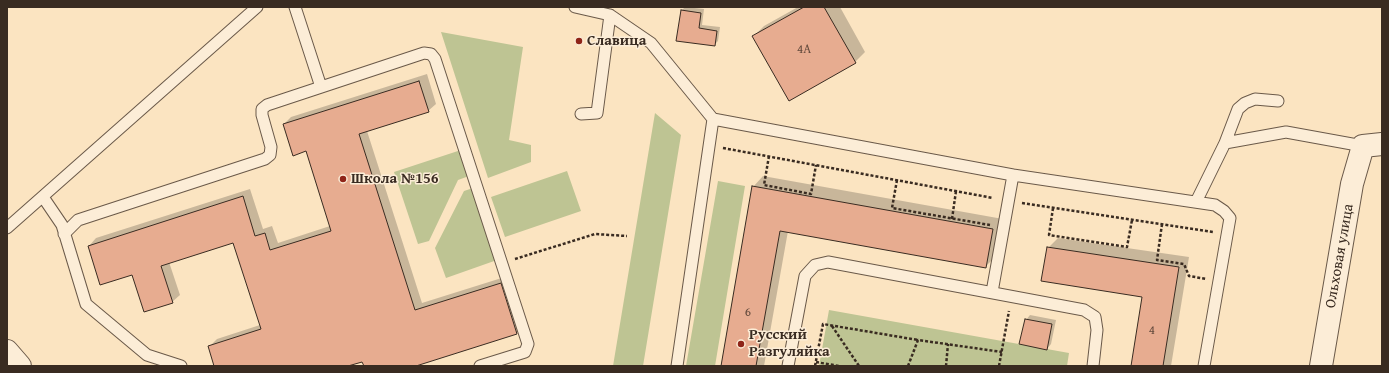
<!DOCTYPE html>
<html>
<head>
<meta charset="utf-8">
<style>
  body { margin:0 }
  #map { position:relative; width:1389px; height:373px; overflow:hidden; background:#fbe4c1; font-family:"Gentium Book Plus",serif }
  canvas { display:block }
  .frame { position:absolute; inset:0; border:8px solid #392b21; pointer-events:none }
</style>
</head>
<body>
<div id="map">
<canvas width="1389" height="373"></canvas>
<div class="frame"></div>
</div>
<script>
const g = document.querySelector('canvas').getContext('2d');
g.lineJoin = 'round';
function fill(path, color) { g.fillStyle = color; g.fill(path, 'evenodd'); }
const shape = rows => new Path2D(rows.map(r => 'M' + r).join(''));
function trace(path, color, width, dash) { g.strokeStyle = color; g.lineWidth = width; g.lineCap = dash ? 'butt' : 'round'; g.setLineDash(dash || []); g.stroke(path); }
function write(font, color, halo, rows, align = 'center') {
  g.font = font + ' "Gentium Book Plus",serif'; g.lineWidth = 3; g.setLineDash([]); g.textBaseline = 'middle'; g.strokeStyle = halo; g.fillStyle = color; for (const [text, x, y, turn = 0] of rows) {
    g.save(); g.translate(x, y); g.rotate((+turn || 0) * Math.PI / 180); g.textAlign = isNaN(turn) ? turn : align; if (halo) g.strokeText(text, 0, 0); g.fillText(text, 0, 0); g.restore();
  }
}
const green = shape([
  [441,32,523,47,509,140,531,145,531,162,488,178],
  [655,113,681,135,643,366,613,366],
  [461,150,469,176,458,180,429,241,418,244,394,172],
  [567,171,581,211,505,237,491,197],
  [718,181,745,186,715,366,686,366],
  [473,188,497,260,446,278,435,248,464,191],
  [829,310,1069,353,1067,366,819,366]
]);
const shadow = shape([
  [685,7,704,9,702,25,720,27,718,41,714,45,682,10],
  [798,7,840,7,865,52,855,62,754,36,764,26],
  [427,74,436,104,428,111,367,131,422,303,508,276,524,325,517,333,412,366,365,366,363,360,345,366,215,366,209,347,217,339,260,325,234,242,169,262,180,295,172,302,133,273,89,246,96,238,250,189,263,229,272,226,278,243,330,226,306,150,284,124,291,117],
  [763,176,1003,219,996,256,986,266,788,231,764,366,721,366,753,187],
  [1058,238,1189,257,1171,366,1132,366,1143,296,1048,248],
  [1030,315,1056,320,1051,344,1047,349,1026,320]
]);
const building = shape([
  [804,7,824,7,856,63,789,101,752,36,804,7],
  [681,10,701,13,699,28,717,31,715,46,676,41,681,10],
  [419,81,429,112,359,134,415,310,501,283,517,334,416,366,364,366,362,362,348,366,214,366,208,346,261,329,233,243,161,266,173,303,144,312,132,275,100,285,88,246,243,196,255,236,265,233,270,250,331,231,306,151,293,156,283,124,419,81],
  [752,186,993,229,986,268,780,231,756,366,721,366,752,186],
  [1047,247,1179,267,1163,366,1131,366,1142,297,1041,281,1047,247],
  [1025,319,1052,324,1047,350,1019,344,1025,319]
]);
const path = shape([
  [723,148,993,198],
  [769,156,764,185,811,194,816,165],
  [897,180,892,208,990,225],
  [1022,203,1213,232],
  [1053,208,1049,235,1127,247,1132,220],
  [952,219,956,191],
  [1162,224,1157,260,1184,264,1189,276,1206,279],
  [515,259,595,234,627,236],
  [832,326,859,366],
  [816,362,839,366],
  [815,366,823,324,918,340],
  [908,366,918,340,1002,352],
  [946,366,948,344],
  [999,366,1009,311]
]);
const lane = shape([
  [295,7,321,87],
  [575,7,610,15,651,43,713,119],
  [581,114,597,113,610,15],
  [1225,143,1238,109,1245,103,1255,99,1278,101],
  [43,197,62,225,86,304,147,355,181,366],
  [1196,202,1225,143,1286,132,1363,146],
  [7,228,257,7],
  [64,234,78,220,265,159,270,155,271,147,262,115,262,109,267,105,424,53,431,54,435,59,528,344,525,352,480,366],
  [992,292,1013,175,1215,205,1224,211,1230,218,1204,366],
  [677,366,713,119,1013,175],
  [788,366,805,276,815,265,828,262,1084,310,1095,317,1097,330,1093,366]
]);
const street = shape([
  [7,351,20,366],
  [1321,366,1352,184,1363,146,1382,144]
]);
const markers = [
  [579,41,4,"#8f2418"],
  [343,179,4,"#8f2418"],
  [741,344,4,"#8f2418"]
];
const numberNames = [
  ["4А",804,50],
  ["6",748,313],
  ["4",1152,331]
];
const poiNames = [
  ["Славица",587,41],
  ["Школа №156",351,179],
  ["Русский",749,335],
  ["Разгуляйка",749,352]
];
const streetNames = [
  ["Ольховая улица",1340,256,-80]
];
fill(green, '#bec493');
fill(shadow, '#0003');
fill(building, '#e7ac90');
trace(building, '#392b21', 1);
trace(lane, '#6a5949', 13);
trace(street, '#6a5949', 24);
trace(path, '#392b21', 2.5, [3, 2]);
trace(lane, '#fcedd7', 11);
trace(street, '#fcedd7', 22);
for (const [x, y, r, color] of markers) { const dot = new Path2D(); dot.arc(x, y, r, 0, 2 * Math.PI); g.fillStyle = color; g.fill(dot); trace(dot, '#fcedd7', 1.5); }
write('13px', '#644b3d', null, numberNames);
write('bold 15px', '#392b21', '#fcedd7', poiNames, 'left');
write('15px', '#392b21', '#fcedd7', streetNames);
</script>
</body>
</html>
